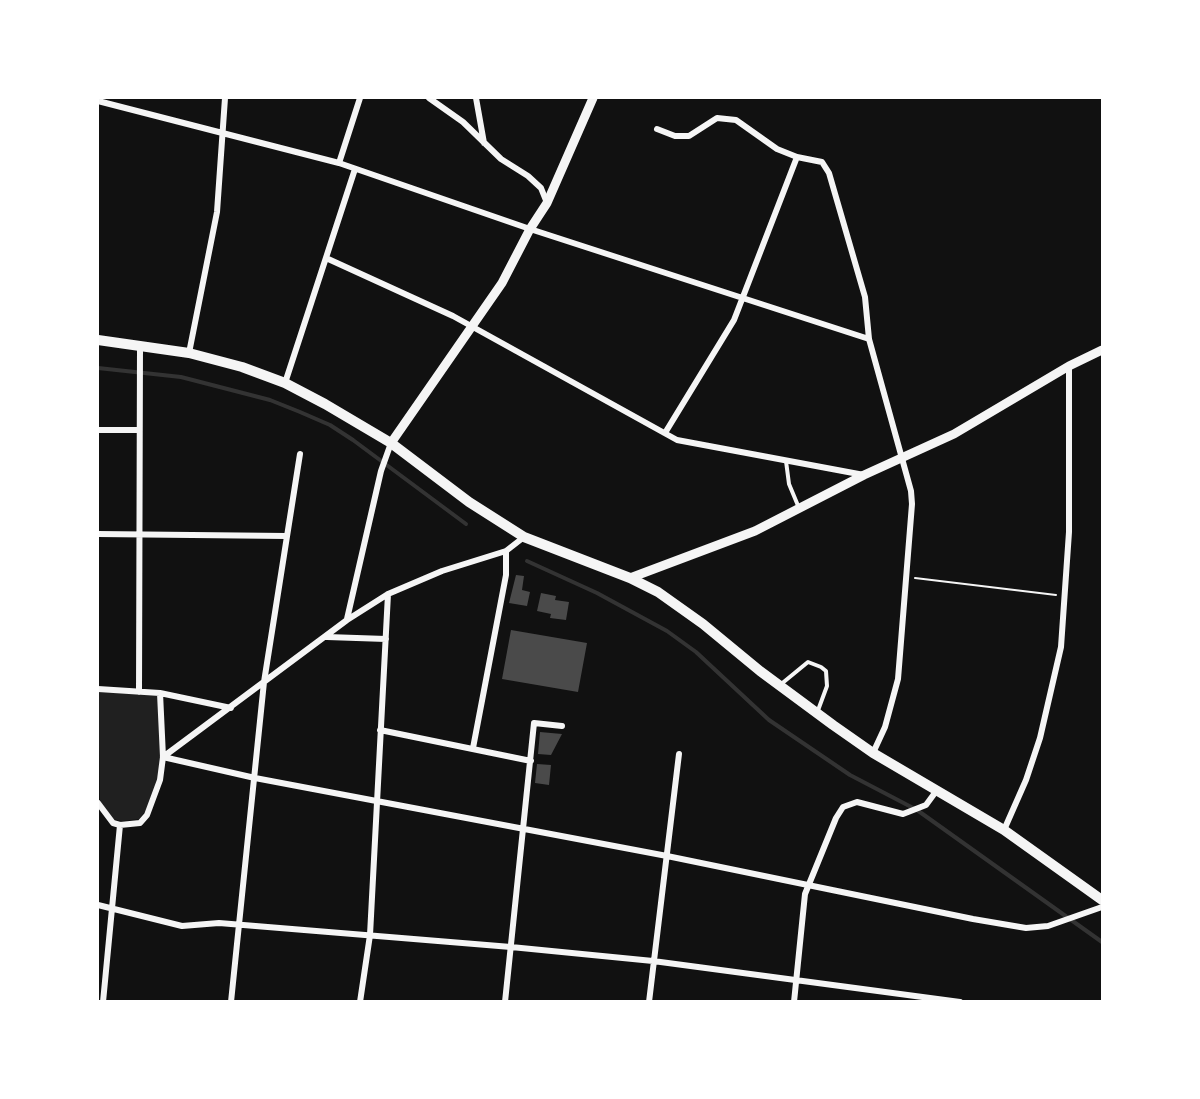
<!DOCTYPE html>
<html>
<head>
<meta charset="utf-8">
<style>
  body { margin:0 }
  #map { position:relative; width:1200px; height:1099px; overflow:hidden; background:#111; font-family:Rubik,sans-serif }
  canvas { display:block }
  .frame { position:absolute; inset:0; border:99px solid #fff; pointer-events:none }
</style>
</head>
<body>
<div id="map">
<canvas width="1200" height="1099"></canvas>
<div class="frame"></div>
</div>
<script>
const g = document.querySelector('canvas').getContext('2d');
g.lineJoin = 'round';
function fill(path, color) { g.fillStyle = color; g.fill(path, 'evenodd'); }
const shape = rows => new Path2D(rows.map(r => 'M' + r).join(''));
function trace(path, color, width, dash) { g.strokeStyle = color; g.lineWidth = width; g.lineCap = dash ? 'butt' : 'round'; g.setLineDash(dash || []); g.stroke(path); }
const green = shape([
  [98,692,158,695,162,757,159,780,151,804,139,819,122,821,113,819,100,801]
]);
const stream = shape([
  [98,368,181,377,270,400,300,412,330,425,353,440,466,524],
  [527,561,597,593,667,631,696,652,769,720,850,775,917,810,1102,942]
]);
const building = shape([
  [516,575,524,576,522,590,530,592,527,606,509,603],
  [541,593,556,596,555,600,569,602,566,620,550,618,551,614,537,611],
  [511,630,587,643,578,692,502,679],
  [540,732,562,734,551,755,538,754],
  [537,764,551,765,549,785,535,783]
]);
const path = shape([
  [915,578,1056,595]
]);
const service = shape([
  [786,461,789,484,799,508],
  [780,685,808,662,821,667,826,671,827,686,817,713]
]);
const minor = shape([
  [429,98,463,122,501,159,528,176,541,188,547,203],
  [476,98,484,143],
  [98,101,339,163,530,229,869,339],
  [657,129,675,136,689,136,717,118,736,120,777,149,797,157,822,162,829,173,865,297,869,339,911,491,912,504,898,679,885,727,873,753],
  [339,163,360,98],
  [326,258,453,316,677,440,864,475],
  [189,353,217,212,225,98],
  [285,383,355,169],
  [98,430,139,430],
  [665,433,734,320,797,157],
  [98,534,286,536],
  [347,619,381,471,391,443],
  [327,637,386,639],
  [98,689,160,693,231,708],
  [139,692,140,345],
  [380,730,531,761],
  [473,748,506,575,506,551],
  [163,757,255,778,667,856,973,919,1026,928,1048,926,1102,907],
  [163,757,347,620,388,594,442,571,506,551,524,537],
  [98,803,113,823,120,825,140,823,147,815,160,780,163,757,160,693],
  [1004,830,1026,780,1040,738,1061,647,1069,532,1069,366],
  [98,905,182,926,219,923,511,947,653,961,960,1002],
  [103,1002,120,825],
  [231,1002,264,682,300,454],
  [360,1002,370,935,388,594],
  [505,1002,534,723,562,726],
  [649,1002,679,754],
  [794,1002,805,894,836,818,843,807,857,802,903,814,926,805,937,790]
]);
const tertiary = shape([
  [391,443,502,283,530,229,547,203,593,98],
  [630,578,755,531,864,475,954,434,1069,366,1102,350]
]);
const secondary = shape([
  [98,340,189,353,242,367,285,383,325,404,391,443,469,502,524,537,630,578,658,592,703,624,760,671,833,725,873,753,1004,830,1102,900]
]);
fill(green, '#202020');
trace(stream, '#333', 4);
fill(building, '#4a4a4a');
trace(path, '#f5f5f5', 2);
trace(service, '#f5f5f5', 4);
trace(minor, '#f5f5f5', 6);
trace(tertiary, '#f5f5f5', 9);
trace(secondary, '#f5f5f5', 10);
</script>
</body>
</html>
